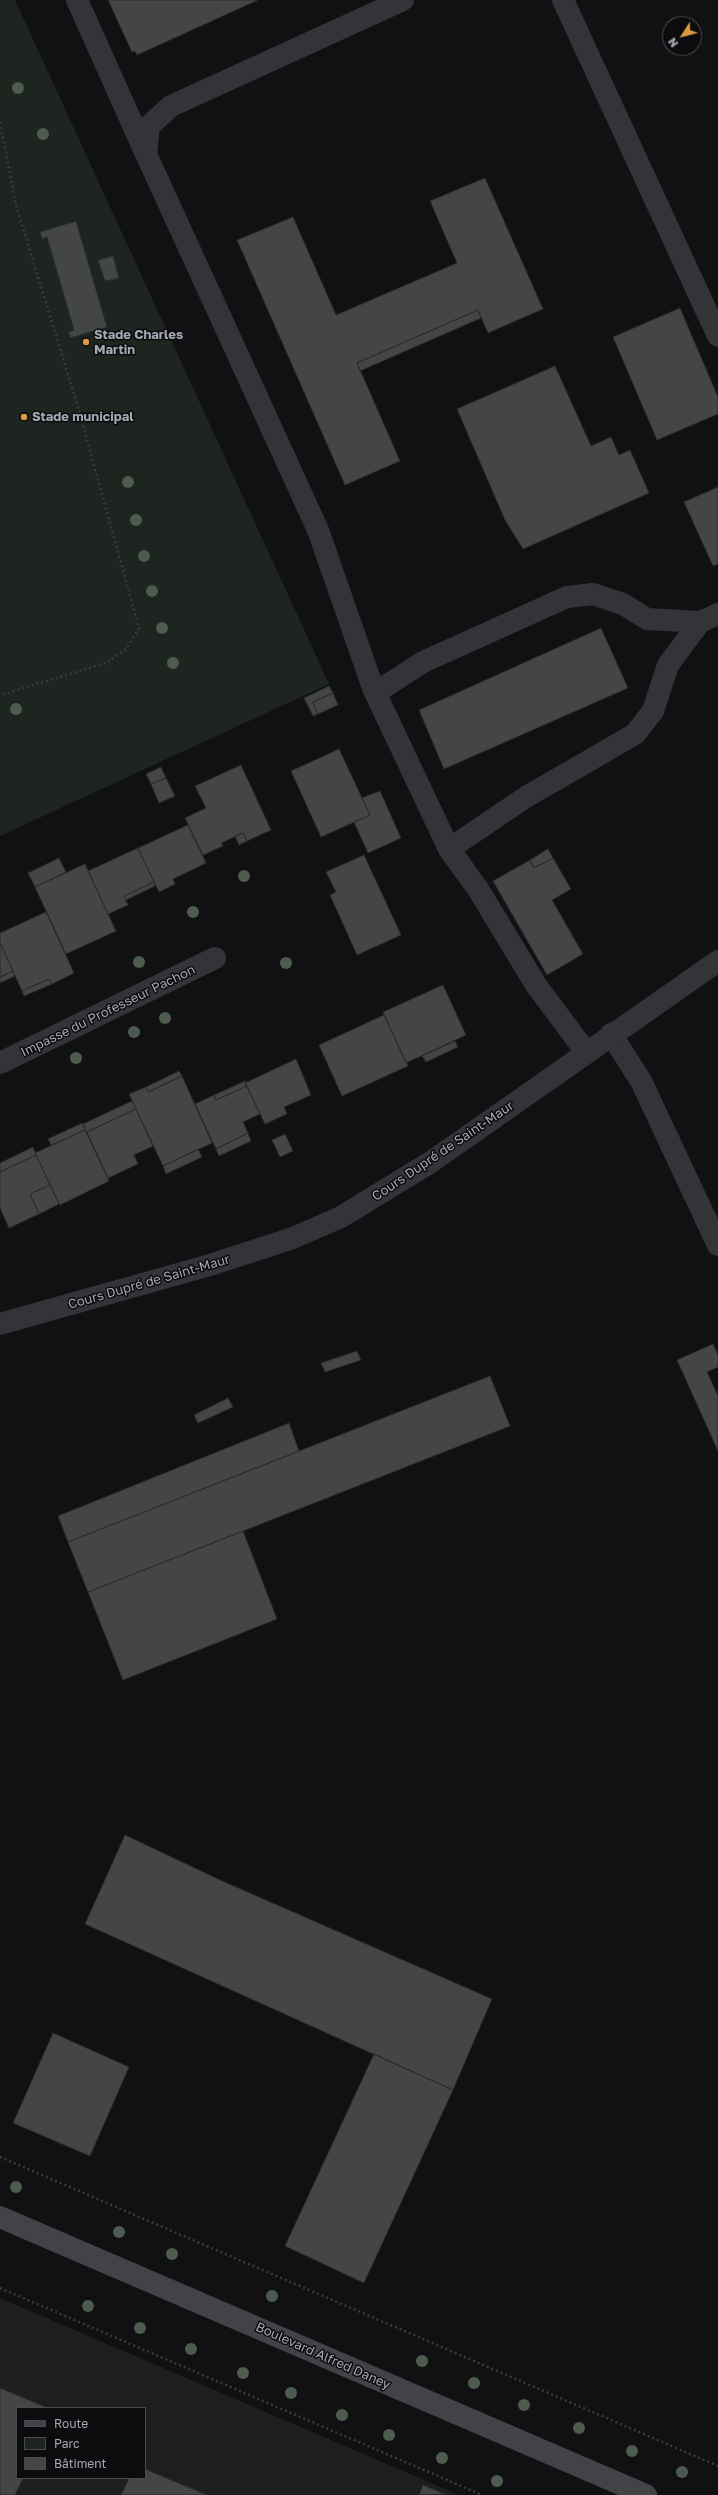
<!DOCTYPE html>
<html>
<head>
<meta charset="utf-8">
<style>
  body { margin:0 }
  #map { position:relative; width:718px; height:2495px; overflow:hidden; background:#111113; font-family:"Golos Text",sans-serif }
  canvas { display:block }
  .legend { position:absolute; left:16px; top:2407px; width:130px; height:72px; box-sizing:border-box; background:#0c0c0e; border:1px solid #494b4f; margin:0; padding:5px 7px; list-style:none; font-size:12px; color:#a4a9b1 }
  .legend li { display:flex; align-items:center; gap:8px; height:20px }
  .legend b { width:20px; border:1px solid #494b4f }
  .north { position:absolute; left:662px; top:16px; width:40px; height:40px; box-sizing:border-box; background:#0c0c0e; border:1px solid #494b4f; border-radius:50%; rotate:234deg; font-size:11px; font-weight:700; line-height:16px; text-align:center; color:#a4a9b1 }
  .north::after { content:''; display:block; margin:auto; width:14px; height:18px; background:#da9c42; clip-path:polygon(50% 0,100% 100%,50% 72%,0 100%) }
</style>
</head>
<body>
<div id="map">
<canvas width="718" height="2495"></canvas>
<ul class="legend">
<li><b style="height:5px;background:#414347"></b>Route</li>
<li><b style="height:11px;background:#1e241f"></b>Parc</li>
<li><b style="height:11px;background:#434547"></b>Bâtiment</li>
</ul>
<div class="north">N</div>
</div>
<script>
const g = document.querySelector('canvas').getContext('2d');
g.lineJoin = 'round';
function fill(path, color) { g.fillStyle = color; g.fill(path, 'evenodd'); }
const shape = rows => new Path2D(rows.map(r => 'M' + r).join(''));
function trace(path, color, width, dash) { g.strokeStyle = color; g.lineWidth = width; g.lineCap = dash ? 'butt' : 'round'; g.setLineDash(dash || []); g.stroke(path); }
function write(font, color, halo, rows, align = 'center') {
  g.font = font + ' "Golos Text",sans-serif'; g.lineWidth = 3; g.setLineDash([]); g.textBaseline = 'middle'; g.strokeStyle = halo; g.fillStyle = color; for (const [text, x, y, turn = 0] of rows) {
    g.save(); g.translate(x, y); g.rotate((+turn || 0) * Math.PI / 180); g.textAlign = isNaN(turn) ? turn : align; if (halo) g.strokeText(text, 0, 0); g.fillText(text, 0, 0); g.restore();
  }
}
const built = shape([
  [0,2298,459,2495,0,2495],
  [17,2408,145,2408,145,2478,17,2478]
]);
const green = shape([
  [0,0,15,0,329,684,0,836]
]);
const building = shape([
  [108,0,258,0,137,55,135,51,132,52,108,0],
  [485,178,543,309,488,333,478,310,357,363,400,461,345,485,237,240,293,217,336,315,457,263,430,201,485,178],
  [76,221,107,327,70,338,69,332,74,330,47,237,42,239,40,232,76,221],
  [113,256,119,278,105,281,98,260,113,256],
  [680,308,718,397,718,414,657,440,613,337,680,308],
  [478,310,481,318,360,371,357,363,478,310],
  [555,366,591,446,611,437,619,455,630,450,649,493,523,549,505,520,457,409,555,366],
  [718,487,718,564,713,566,684,502,718,487],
  [601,628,628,688,444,769,419,710,601,628],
  [329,686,333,693,313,702,318,714,313,716,304,698,329,686],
  [333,693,338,705,318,714,313,702,333,693],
  [339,749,370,815,321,837,291,771,339,749],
  [241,765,271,830,247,841,243,833,221,843,223,846,203,855,185,818,206,808,195,786,241,765],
  [161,767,166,778,151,784,146,774,161,767],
  [166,778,175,796,159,803,151,784,166,778],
  [380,791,401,838,368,853,354,822,370,815,362,798,380,791],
  [188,825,206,863,173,879,175,884,159,892,138,848,188,825],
  [243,833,247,841,239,845,235,836,243,833],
  [138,848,154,882,124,896,128,905,108,914,88,871,138,848],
  [548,849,553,858,534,868,530,860,548,849],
  [364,855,401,935,357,955,330,895,336,892,326,872,364,855],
  [59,858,66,872,35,887,28,873,59,858],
  [553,858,571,889,552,900,583,954,547,975,493,881,530,860,534,868,553,858],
  [85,864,116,931,66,954,35,887,85,864],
  [154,882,155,886,126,900,124,896,154,882],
  [46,912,74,973,52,984,49,979,22,991,0,943,0,933,46,912],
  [0,943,13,971,0,977,0,943],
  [13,971,15,976,0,983,0,977,13,971],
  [49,979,52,984,24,996,22,991,49,979],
  [443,985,466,1035,406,1063,383,1012,443,985],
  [384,1015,408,1066,342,1096,319,1045,384,1015],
  [455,1041,458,1047,426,1062,422,1056,455,1041],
  [296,1059,311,1095,284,1107,287,1114,265,1124,245,1083,296,1059],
  [179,1071,182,1076,148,1092,146,1087,179,1071],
  [182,1076,212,1143,163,1166,129,1094,146,1087,148,1092,182,1076],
  [245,1081,247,1086,216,1100,214,1095,245,1081],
  [247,1086,260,1114,243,1122,248,1133,216,1149,195,1104,214,1095,216,1100,247,1086],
  [132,1101,136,1109,87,1132,85,1130,83,1124,132,1101],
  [136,1109,153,1146,134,1155,138,1164,108,1178,87,1132,136,1109],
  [82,1123,85,1130,51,1145,48,1139,82,1123],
  [85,1130,109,1181,60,1205,35,1153,85,1130],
  [248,1133,251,1141,219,1156,216,1149,248,1133],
  [285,1134,293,1151,280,1157,272,1140,285,1134],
  [33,1147,36,1155,0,1172,0,1163,33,1147],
  [198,1149,202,1157,166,1174,163,1166,198,1149],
  [36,1155,50,1185,30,1194,39,1214,9,1228,0,1208,0,1172,36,1155],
  [50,1185,59,1204,39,1214,30,1194,50,1185],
  [713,1344,718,1355,718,1367,707,1372,718,1396,718,1451,677,1360,713,1344],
  [357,1351,361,1360,325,1372,321,1363,357,1351],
  [490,1376,510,1426,88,1592,68,1542,490,1376],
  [228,1398,233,1407,198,1423,194,1415,228,1398],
  [289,1423,299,1451,68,1542,58,1516,289,1423],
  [243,1531,277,1619,123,1680,88,1592,243,1531],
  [125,1835,220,1880,492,1999,453,2090,85,1924,125,1835],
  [53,2033,129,2067,90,2156,13,2123,53,2033],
  [374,2054,453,2090,364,2283,285,2246,374,2054],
  [0,2388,48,2408,17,2408,17,2478,23,2478,15,2495,0,2495,0,2388],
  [145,2469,207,2495,121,2495,129,2478,145,2478,145,2469],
  [423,2485,445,2494,419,2495,423,2485]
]);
const path = shape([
  [0,122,16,205,77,404,139,628,126,649,106,663,0,695],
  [0,2157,718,2466],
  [0,2288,482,2495]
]);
const service = shape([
  [77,0,145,152],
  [403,0,171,106,149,126,146,154,318,530,373,688,449,849,478,889,536,985,586,1052],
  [563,0,718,336],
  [375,693,423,662,567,597,593,594,623,604,647,619,700,622],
  [449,849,526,797,635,734,653,711,668,665,700,622,718,614],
  [611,1034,641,1081,718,1245]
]);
const minor = shape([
  [0,1063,215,958]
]);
const tertiary = shape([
  [0,1324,210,1265,293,1238,341,1217,431,1162,718,961]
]);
const secondary = shape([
  [0,2217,646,2495]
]);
const trees = [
  [18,88],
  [43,134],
  [128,482],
  [136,520],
  [144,556],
  [152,591],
  [162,628],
  [173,663],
  [16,709],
  [244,876],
  [193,912],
  [139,962],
  [286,963],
  [165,1018],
  [134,1032],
  [76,1058],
  [16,2187],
  [119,2232],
  [172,2254],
  [272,2296],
  [88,2306],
  [140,2328],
  [191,2349],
  [422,2361],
  [243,2373],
  [474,2383],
  [291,2393],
  [524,2405],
  [342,2415],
  [579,2428],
  [389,2435],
  [632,2451],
  [442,2458],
  [682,2472],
  [497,2481]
];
const markers = [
  [86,342,4,"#da9c42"],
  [24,417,4,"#da9c42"]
];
const poiNames = [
  ["Stade Charles",94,335],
  ["Martin",94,350],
  ["Stade municipal",32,417]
];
const streetNames = [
  ["Impasse du Professeur Pachon",108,1011,-26],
  ["Cours Dupré de Saint-Maur",443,1151,-34],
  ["Cours Dupré de Saint-Maur",149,1282,-16],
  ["Boulevard Alfred Daney",323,2356,24]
];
fill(built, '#1e1e1f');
fill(green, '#1e241f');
fill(building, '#434547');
trace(building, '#2c2c2e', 1);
trace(path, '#393b3e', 2.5, [2, 3]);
trace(service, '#333437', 22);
trace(minor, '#333437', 22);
trace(tertiary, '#333437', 22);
trace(secondary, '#414347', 22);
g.fillStyle = '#4d5c4e';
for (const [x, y] of trees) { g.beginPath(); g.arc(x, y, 6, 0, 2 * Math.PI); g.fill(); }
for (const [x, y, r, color] of markers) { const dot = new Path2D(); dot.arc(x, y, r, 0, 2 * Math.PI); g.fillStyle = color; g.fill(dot); trace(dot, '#0c0c0e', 1.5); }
write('bold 13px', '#a4a9b1', '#0c0c0e', poiNames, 'left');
write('13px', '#a4a9b1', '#0c0c0e', streetNames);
</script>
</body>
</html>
